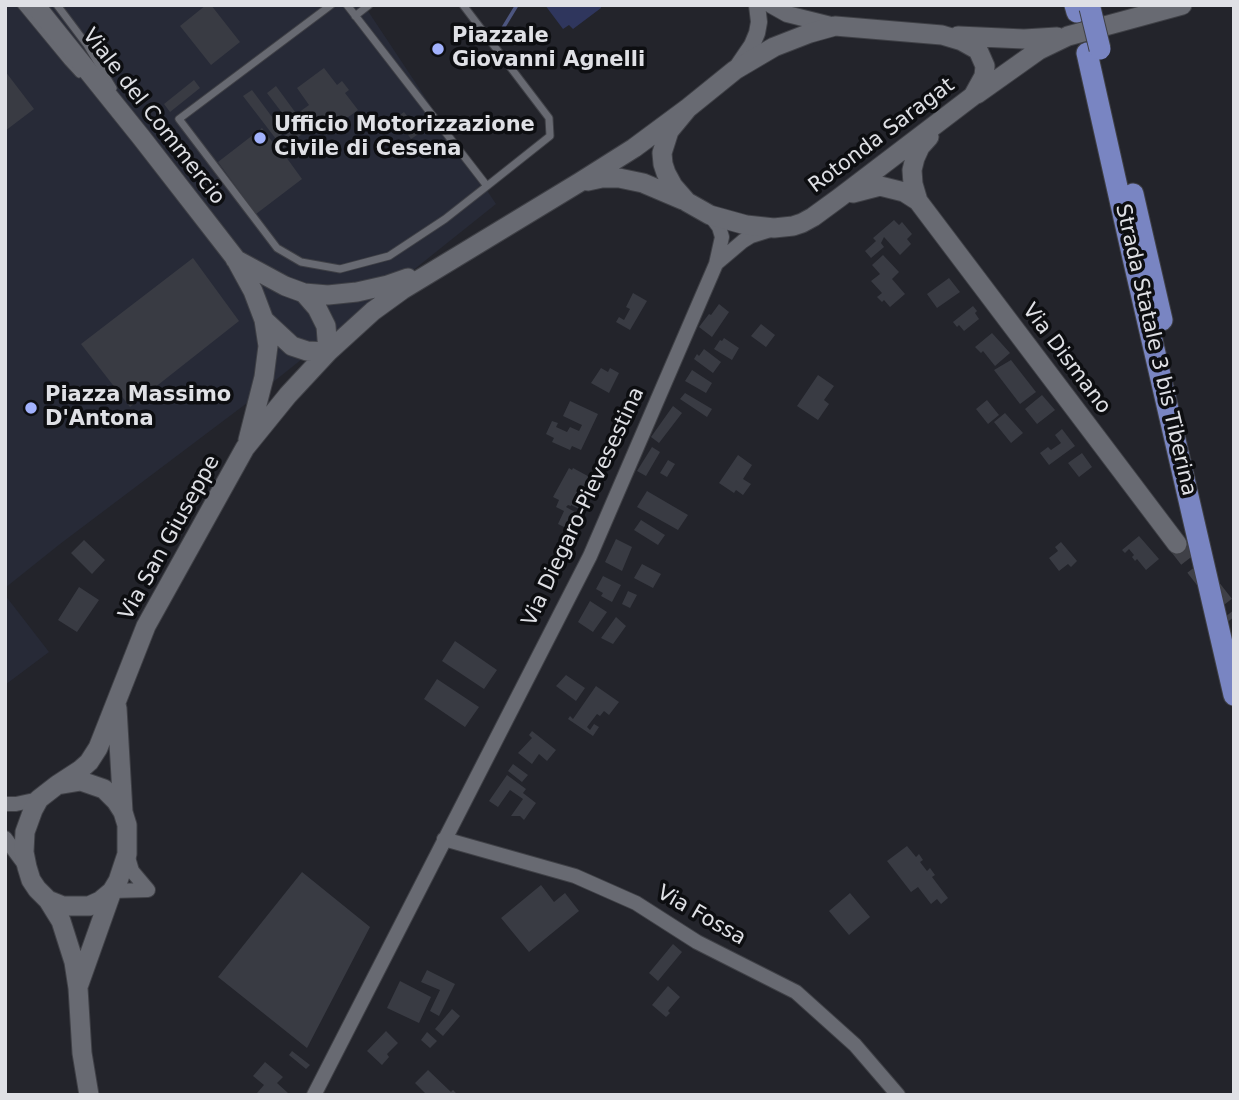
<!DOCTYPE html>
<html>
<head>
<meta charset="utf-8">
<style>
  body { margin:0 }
  #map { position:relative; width:1239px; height:1100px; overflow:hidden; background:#23242b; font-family:"DejaVu Sans",sans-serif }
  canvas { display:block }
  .frame { position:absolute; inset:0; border:7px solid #dfe0e5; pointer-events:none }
</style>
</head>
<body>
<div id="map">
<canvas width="1239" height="1100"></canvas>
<div class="frame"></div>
</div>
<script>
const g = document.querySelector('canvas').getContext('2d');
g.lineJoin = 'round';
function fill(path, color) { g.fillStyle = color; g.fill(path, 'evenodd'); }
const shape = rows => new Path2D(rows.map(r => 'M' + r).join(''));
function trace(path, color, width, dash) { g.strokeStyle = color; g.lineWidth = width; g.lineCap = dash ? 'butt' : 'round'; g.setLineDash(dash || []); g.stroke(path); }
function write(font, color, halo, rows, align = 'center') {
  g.font = font + ' "DejaVu Sans",sans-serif'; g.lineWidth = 7; g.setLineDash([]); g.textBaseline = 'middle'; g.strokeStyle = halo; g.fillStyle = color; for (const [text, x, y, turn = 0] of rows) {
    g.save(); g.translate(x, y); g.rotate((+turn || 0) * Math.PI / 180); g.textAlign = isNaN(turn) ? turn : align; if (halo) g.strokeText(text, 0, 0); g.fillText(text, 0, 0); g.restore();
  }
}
const built = shape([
  [5,5,364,5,496,204,247,403,60,544,5,588],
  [5,595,49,652,5,685]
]);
const green = shape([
  [545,5,601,5,601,8,573,29,569,25,563,29]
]);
const stream = shape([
  [500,33,517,5]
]);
const building = shape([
  [206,5,211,5,240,42,211,65,180,26],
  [324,68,337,85,342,81,349,90,345,93,358,110,329,131,321,120,281,150,302,179,256,214,218,162,262,128,274,144,304,121,298,113,309,105,297,88],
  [5,71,34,109,5,131],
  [194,80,200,88,170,112,164,104],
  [276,86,298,116,289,122,267,93],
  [252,90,284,133,276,139,243,96],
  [404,112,420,133,411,139,396,118],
  [894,220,899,225,902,222,912,234,907,239,911,244,900,255,884,237,881,243,884,247,871,258,865,251,876,241,873,238],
  [883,255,899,272,892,279,905,294,890,307,884,300,882,302,877,297,882,293,871,281,880,274,872,265],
  [193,258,239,321,130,407,81,344],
  [949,278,960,292,937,308,927,294],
  [633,293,647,301,630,330,616,322,619,317,624,320,630,309,626,307],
  [719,304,729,312,712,337,699,327,709,314,711,315],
  [973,306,977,311,975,313,979,319,964,331,959,325,957,327,953,322],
  [761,324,775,335,766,347,751,336],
  [992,333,1010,353,995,366,983,351,981,353,975,347],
  [724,338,739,348,732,360,714,349,720,340,722,341],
  [704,349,721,362,713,373,694,359,697,354,699,356],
  [1011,360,1036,392,1020,404,994,370],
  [601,368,608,372,610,368,619,373,609,393,591,383],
  [692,370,712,383,706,393,685,381],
  [818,375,834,386,824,400,829,404,818,420,797,406],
  [685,393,712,409,707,417,680,399],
  [1042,395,1055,410,1037,424,1025,409],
  [987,400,999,415,988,424,976,409],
  [570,401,598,414,581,450,572,446,570,450,552,442,554,438,546,434,552,421,558,423,556,427,567,432,570,427,579,431,582,425,563,416],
  [673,406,682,413,659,443,651,437],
  [1005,413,1023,433,1011,443,994,422],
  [1062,429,1075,446,1049,465,1040,453,1048,447,1051,450,1061,443,1055,435],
  [652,447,660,452,646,476,637,471],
  [1082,453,1092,467,1079,477,1068,463],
  [738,455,752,465,743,479,751,484,743,495,736,490,734,493,719,483],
  [668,460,675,464,667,477,660,473],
  [569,468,572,470,573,468,597,481,581,510,571,505,571,506,568,505,566,507,582,516,574,532,558,524,564,511,556,507,559,500,553,497],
  [647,491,688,515,678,530,637,507],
  [641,520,665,535,658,545,634,530],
  [1139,536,1159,559,1146,570,1137,559,1135,561,1132,557,1134,555,1129,549,1125,553,1122,550],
  [616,539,632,547,622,571,605,562],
  [84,540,105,560,92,574,71,553],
  [1061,542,1077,561,1071,567,1068,564,1059,571,1049,558,1058,551,1055,547],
  [642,564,661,574,653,588,634,578],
  [603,576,621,585,612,602,601,596,603,593,596,589],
  [79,587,99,600,77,632,58,620],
  [628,591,637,595,630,608,622,604],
  [590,601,607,612,593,632,578,622],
  [616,617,626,626,613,644,601,638],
  [455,641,497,670,484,689,442,661],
  [566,675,585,688,576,701,556,686],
  [437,679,479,707,465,727,424,699],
  [596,686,619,702,609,715,604,711,600,716,597,714,587,727,590,730,594,724,599,727,593,736,568,719,570,716,573,719],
  [532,731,556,750,547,761,539,754,532,764,518,753,532,738,529,735],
  [513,764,528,775,522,782,508,771],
  [507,775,526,789,523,793,536,803,524,820,520,816,511,816,523,799,510,790,498,807,489,801],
  [907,846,916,857,919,854,923,860,920,862,927,871,930,868,935,875,932,877,948,898,941,904,937,899,931,904,918,887,911,892,887,861],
  [302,872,370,927,307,1048,218,977],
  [541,885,554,902,565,893,579,911,529,952,501,918],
  [850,893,870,917,849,935,829,911],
  [673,944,682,952,658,981,649,973],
  [427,970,455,984,439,1016,430,1011,440,990,421,982],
  [400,981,431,997,419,1023,387,1008],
  [668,986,680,997,668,1011,670,1013,666,1017,652,1005],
  [452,1009,460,1016,443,1036,435,1029],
  [386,1031,398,1043,387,1054,389,1057,382,1065,367,1051],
  [427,1032,437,1041,430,1048,421,1040],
  [292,1051,310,1065,306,1069,289,1055],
  [265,1062,283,1077,277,1083,288,1093,286,1095,259,1095,257,1093,264,1085,253,1076],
  [428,1070,451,1092,453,1090,458,1095,427,1095,415,1083]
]);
const secondaryTunnel = shape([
  [1177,544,1234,617]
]);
const service = shape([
  [21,5,68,62,79,74],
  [57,5,87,45,113,88],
  [331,5,179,119,277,248,301,262,340,269,389,256,445,219,487,186],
  [347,5,487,186,550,136,549,118,463,5],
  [355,16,369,5]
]);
const minor = shape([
  [717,263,743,241,751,236,770,230],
  [5,804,16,804,39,799],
  [5,838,25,865],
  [444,839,575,876,636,903,697,942,796,992,855,1045,898,1095],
  [112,891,148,890,132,871,127,854],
  [314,1095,590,556,716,264,722,237,719,227,710,215]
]);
const tertiary = shape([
  [771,5,787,14,835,26],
  [737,67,752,45,757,33,759,22,757,5]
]);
const secondary = shape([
  [35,5,141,137,235,258,253,291,264,320,268,346,264,377,248,440],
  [835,26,942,35,962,41,978,50,985,66,984,76,973,96,839,198,813,217,802,223,793,226,774,228,746,225,710,215,687,202,673,186,666,173,663,164,662,153,669,131,688,108,735,70,774,47,810,33,835,26],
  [958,36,1024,39,1057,37],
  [977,94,1039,50,1068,36,1182,5],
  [929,137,920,147,915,158,912,170,913,184,918,201,1177,544],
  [588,181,602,178,619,178,643,183,683,200],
  [853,193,880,186,904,192,918,201],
  [235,259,285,286,304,293,328,295,357,292,388,285,408,278],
  [304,293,317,308,326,326,328,352],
  [264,320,292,346,307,351,328,352],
  [117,708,123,812],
  [81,781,104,789,116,801,123,812,127,825,127,854,118,881,112,891,100,901,89,906,63,906,48,900,37,889,31,880,27,867,24,852,25,832,33,810,39,799,57,785,81,781],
  [57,785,80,770,89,762,98,748,146,626,245,448,288,395,328,352,373,311,402,290,580,182,634,148,688,108],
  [48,900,61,921,74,962,78,988,82,1053,89,1095],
  [79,984,112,891]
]);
const trunk = shape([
  [1075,5,1077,12],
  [1087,53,1133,258,1234,695],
  [1133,194,1162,320]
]);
const trunkBridge = shape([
  [1090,8,1100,49]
]);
const markers = [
  [438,49,7,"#a2b2fd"],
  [260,138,7,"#a2b2fd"],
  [31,408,7,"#a2b2fd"]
];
const poiNames = [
  ["Piazzale",452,37],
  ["Giovanni Agnelli",452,61],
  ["Ufficio Motorizzazione",274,126],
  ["Civile di Cesena",274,150],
  ["Piazza Massimo",45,396],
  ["D'Antona",45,420]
];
const streetNames = [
  ["Viale del Commercio",153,117,52],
  ["Rotonda Saragat",882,136,-37],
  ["Strada Statale 3 bis Tiberina",1155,350,77],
  ["Via Dismano",1066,359,53],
  ["Via Diegaro-Pievesestina",584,507,-65],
  ["Via San Giuseppe",170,538,-61],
  ["Via Fossa",701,916,30]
];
fill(built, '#272a37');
fill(green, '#2f365d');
trace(stream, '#4d5680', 3.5);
fill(building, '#393b43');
trace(secondaryTunnel, '#3f4047', 19, [19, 10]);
trace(service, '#3f4046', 9);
trace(minor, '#3f4046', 16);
trace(tertiary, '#3f4046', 18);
trace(secondary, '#3f4046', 21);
trace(trunk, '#3f4046', 23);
trace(service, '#686a72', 7);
trace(minor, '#686a72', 14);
trace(tertiary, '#686a72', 16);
trace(secondary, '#686a72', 19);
trace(trunk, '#7985c2', 21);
trace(trunkBridge, '#3f4046', 23, []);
trace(trunkBridge, '#7985c2', 21);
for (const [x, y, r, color] of markers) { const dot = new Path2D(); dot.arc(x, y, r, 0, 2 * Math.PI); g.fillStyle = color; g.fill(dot); trace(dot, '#0d0e11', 2.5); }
write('bold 21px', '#dfe0e5', '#0d0e11', poiNames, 'left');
write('21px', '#dfe0e5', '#0d0e11', streetNames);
</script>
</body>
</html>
